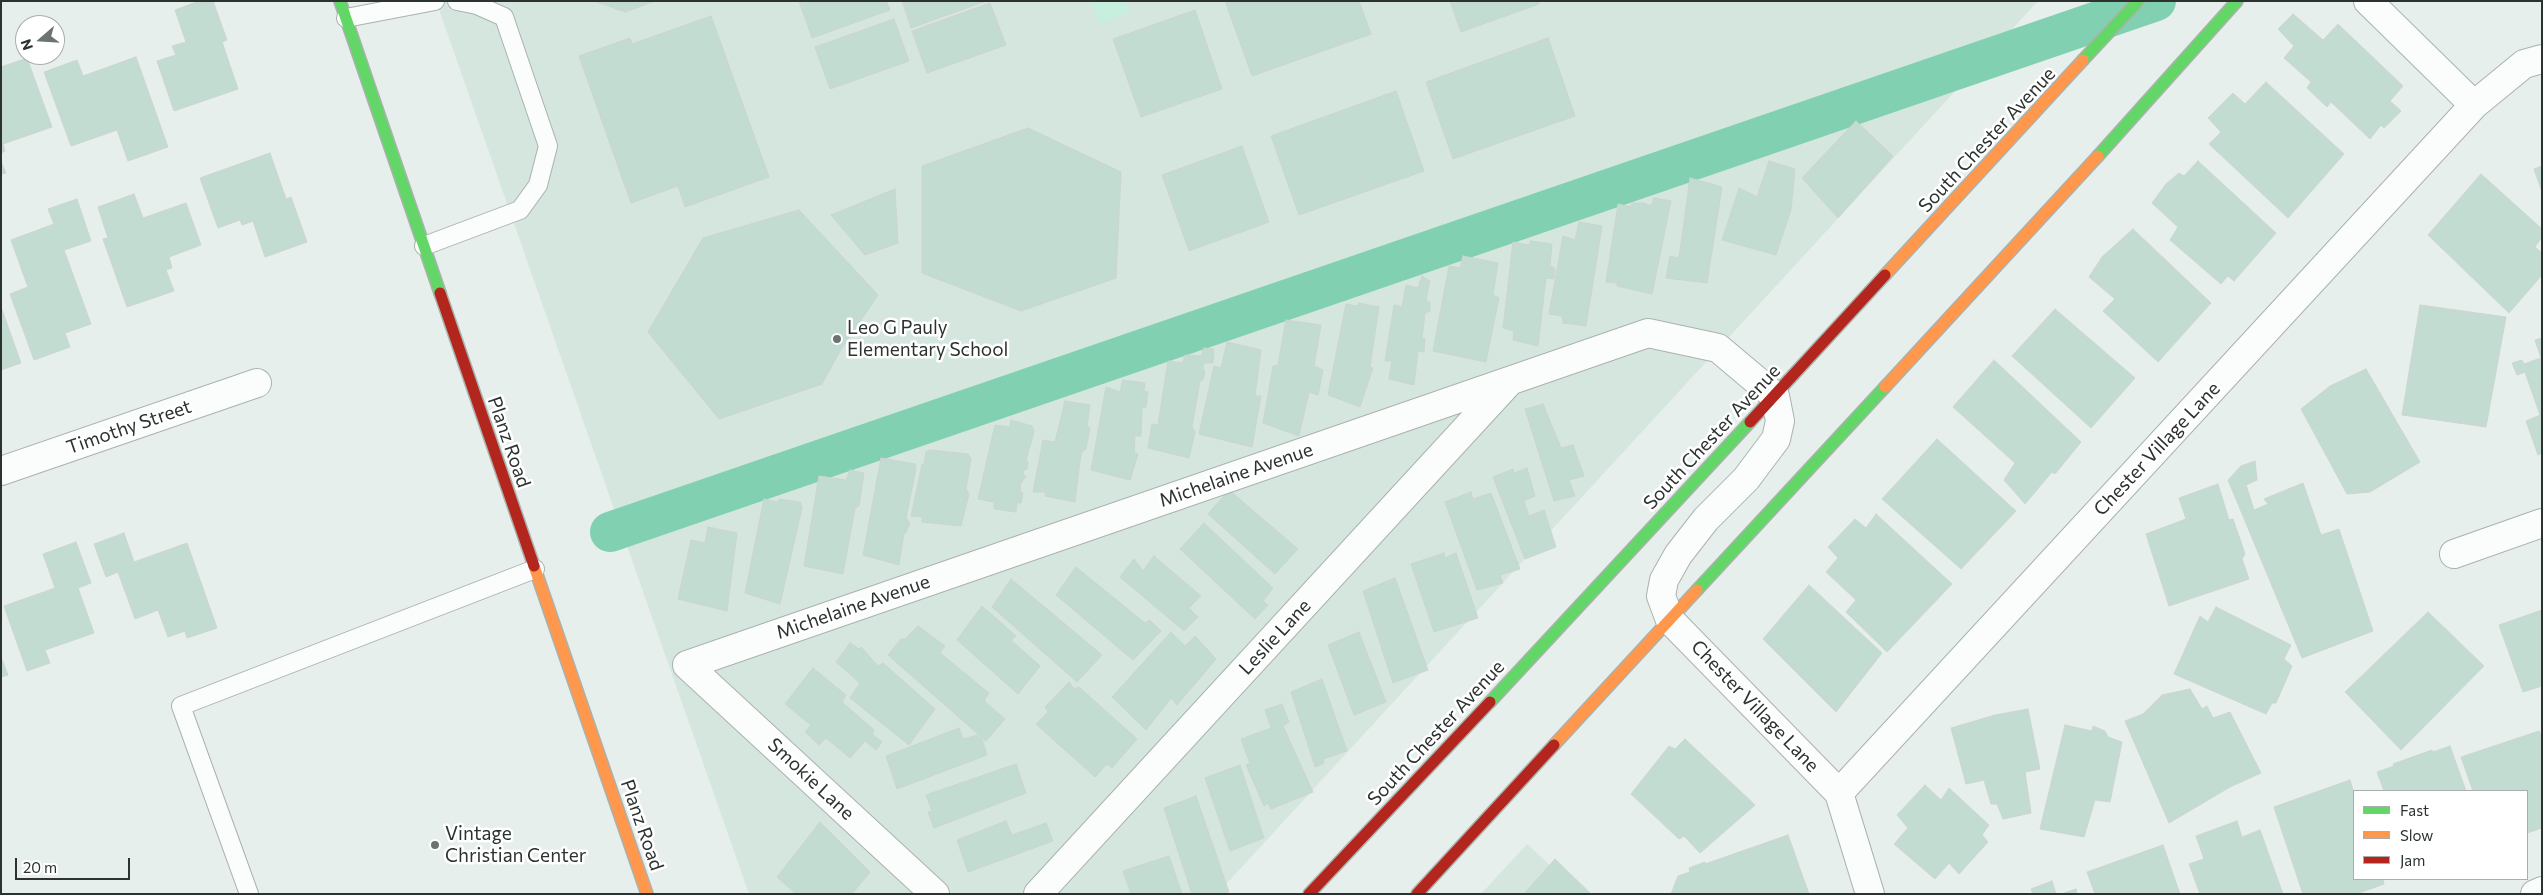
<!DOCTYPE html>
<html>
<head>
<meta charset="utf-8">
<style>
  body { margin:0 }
  #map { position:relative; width:2543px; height:895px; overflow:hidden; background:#e6efeb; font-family:Commissioner,sans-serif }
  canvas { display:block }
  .frame { position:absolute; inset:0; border:2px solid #2b322f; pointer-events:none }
  .legend { position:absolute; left:2353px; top:790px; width:175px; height:90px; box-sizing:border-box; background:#fff; border:1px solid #aaadac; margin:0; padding:6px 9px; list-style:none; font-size:15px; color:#2b322f }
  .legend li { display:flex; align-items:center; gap:10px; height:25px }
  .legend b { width:25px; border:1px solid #aaadac }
  .north { position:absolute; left:15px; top:15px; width:50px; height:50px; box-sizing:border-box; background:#fff; border:1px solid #aaadac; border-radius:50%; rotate:251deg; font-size:14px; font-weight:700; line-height:20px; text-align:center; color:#2b322f }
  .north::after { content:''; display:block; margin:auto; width:18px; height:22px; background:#6c7471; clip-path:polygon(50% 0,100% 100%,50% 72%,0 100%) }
  .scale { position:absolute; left:15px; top:858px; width:115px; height:22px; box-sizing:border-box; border:2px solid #2b322f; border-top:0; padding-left:6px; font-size:15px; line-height:18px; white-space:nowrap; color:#2b322f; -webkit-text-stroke:4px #fff; paint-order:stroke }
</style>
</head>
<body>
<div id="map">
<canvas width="2543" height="895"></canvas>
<div class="frame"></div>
<ul class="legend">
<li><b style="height:6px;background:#63d668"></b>Fast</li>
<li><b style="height:6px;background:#ff974d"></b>Slow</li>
<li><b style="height:6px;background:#b3261e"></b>Jam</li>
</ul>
<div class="north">N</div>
<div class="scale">20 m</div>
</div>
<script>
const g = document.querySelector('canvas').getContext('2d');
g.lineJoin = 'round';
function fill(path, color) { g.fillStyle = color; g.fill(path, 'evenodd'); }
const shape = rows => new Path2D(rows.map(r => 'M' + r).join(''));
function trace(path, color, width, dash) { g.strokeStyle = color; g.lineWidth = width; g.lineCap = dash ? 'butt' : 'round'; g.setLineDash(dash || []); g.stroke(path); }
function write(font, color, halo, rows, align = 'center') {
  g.font = font + ' Commissioner,sans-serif'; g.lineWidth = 5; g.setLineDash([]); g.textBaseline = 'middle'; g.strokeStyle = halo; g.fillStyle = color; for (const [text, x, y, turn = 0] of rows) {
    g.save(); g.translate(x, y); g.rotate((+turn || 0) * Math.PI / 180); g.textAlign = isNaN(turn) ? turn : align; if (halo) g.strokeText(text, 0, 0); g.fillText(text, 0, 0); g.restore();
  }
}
const built = shape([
  [436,1,2038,1,1217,894,749,894],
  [1527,844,1581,894,1481,894]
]);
const green = shape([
  [1092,1,1126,1,1130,12,1099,24]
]);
const canal = shape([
  [610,532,2156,1]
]);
const building = shape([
  [199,1,213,1,227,40,222,42,238,89,174,111,157,61,176,55,172,46,186,42,175,10,199,1],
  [594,1,655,1,625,12,594,1],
  [799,1,886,1,890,10,812,38,799,1],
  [902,1,986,1,911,28,902,1],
  [1225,1,1359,1,1371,34,1252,76,1225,1],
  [1450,1,1538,1,1539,4,1461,32,1450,1],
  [990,3,1006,45,927,73,912,31,990,3],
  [1195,10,1222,89,1141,117,1113,39,1195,10],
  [2293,14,2323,40,2338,24,2403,86,2390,101,2401,111,2384,128,2381,125,2370,139,2331,102,2327,107,2307,88,2311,82,2284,58,2294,46,2278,29,2293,14],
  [711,16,769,177,685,207,678,186,631,203,579,56,630,38,632,44,711,16],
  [894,19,909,61,830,89,815,47,894,19],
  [1548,38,1575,116,1453,159,1426,82,1548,38],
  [136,57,168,147,128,161,117,130,71,146,44,72,77,60,83,76,136,57],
  [27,58,52,127,3,144,5,151,1,153,1,67,27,58],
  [2266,82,2344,154,2288,218,2209,144,2221,132,2208,118,2233,93,2245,104,2266,82],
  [1396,91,1424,171,1299,215,1271,136,1396,91],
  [1856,121,1893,156,1838,218,1802,178,1856,121],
  [1028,128,1121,172,1116,278,1021,311,922,273,922,166,1028,128],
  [1242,146,1269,222,1189,251,1162,175,1242,146],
  [270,153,286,199,291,197,307,242,265,257,253,221,242,225,240,220,218,228,200,178,270,153],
  [1769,161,1795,169,1791,210,1776,255,1722,240,1739,188,1757,197,1769,161],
  [2198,161,2276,233,2234,281,2228,276,2221,284,2170,240,2178,227,2152,203,2166,184,2179,173,2184,176,2198,161],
  [1,162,6,173,1,174,1,162],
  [2542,166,2542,192,2534,169,2542,166],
  [2481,174,2542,229,2542,237,2535,247,2542,253,2542,275,2509,313,2428,235,2481,174],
  [1690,178,1722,187,1707,283,1666,278,1670,256,1679,258,1690,178],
  [895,189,898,243,865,255,831,215,895,189],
  [134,194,143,218,186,203,201,245,169,257,172,268,166,270,174,291,127,307,103,239,108,238,98,207,134,194],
  [1654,198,1671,201,1652,294,1617,286,1617,283,1606,282,1618,204,1631,207,1632,203,1644,203,1651,206,1654,198],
  [77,199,91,241,64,250,91,324,65,333,70,347,34,360,10,294,28,287,11,240,54,224,48,209,77,199],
  [799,210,878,295,840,351,822,384,719,419,648,332,703,238,799,210],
  [1579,222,1602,226,1586,326,1563,323,1562,316,1549,314,1563,236,1575,240,1579,222],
  [2133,229,2211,303,2158,362,2103,311,2115,299,2089,277,2102,257,2133,229],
  [1531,241,1552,244,1550,265,1555,269,1554,279,1546,278,1538,346,1513,340,1514,331,1503,328,1513,242,1529,245,1531,241],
  [1463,256,1498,263,1493,295,1499,298,1486,362,1433,351,1449,266,1460,268,1463,256],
  [1422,276,1430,281,1426,300,1430,303,1430,311,1425,313,1422,338,1425,339,1424,352,1418,351,1414,385,1389,379,1392,361,1385,361,1394,305,1402,307,1406,285,1418,288,1422,276],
  [1359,303,1379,307,1370,367,1373,368,1360,407,1328,395,1346,304,1357,306,1359,303],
  [2420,305,2506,317,2486,427,2402,415,2420,305],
  [1,307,21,363,1,370,1,307],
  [2055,309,2135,378,2091,428,2012,356,2055,309],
  [1286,320,1321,325,1314,366,1323,370,1318,395,1309,392,1299,436,1263,423,1273,366,1278,365,1286,320],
  [2542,338,2542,453,2538,455,2526,421,2540,415,2525,372,2517,375,2512,363,2522,360,2524,364,2541,358,2535,340,2542,338],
  [1227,342,1261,350,1255,396,1261,396,1252,447,1199,434,1214,366,1221,368,1227,342],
  [1204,348,1214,349,1213,363,1204,363,1203,369,1205,372,1203,380,1200,381,1192,427,1195,432,1189,458,1148,448,1152,424,1158,425,1168,361,1183,363,1185,355,1201,356,1204,348],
  [1994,360,2081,442,2055,474,2052,472,2025,504,2004,480,2015,463,1953,407,1994,360],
  [2366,369,2420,462,2370,492,2347,494,2301,409,2330,386,2366,369],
  [1123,380,1145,383,1144,391,1148,392,1146,407,1142,408,1141,436,1135,436,1134,453,1138,454,1130,480,1091,470,1106,387,1120,392,1123,380],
  [1065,401,1090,405,1087,426,1090,428,1086,449,1081,453,1075,502,1045,496,1046,492,1033,492,1043,440,1055,442,1065,401],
  [1543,404,1561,448,1573,445,1584,476,1569,480,1575,496,1554,501,1525,409,1543,404],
  [1011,420,1032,426,1034,432,1026,460,1028,462,1027,469,1024,470,1023,475,1026,476,1021,483,1020,490,1023,493,1021,503,1017,503,1016,512,994,509,994,502,978,499,995,425,1010,427,1011,420],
  [1937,439,2016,511,1961,569,1882,499,1937,439],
  [930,450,968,454,971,459,966,489,969,494,961,526,922,522,922,517,911,516,922,464,924,465,926,452,930,450],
  [881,458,915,464,916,469,906,518,910,523,905,534,904,533,899,565,863,555,881,458],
  [2255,461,2257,480,2246,485,2254,510,2268,504,2264,499,2303,483,2321,535,2339,529,2373,631,2302,658,2228,480,2241,466,2255,461],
  [1527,468,1535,496,1524,501,1529,516,1544,510,1556,547,1525,559,1493,477,1513,469,1514,473,1527,468],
  [850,470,864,473,859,506,855,508,843,574,804,566,819,476,846,480,850,470],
  [2218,484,2229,520,2233,519,2245,554,2242,559,2249,579,2169,606,2146,534,2186,519,2179,498,2218,484],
  [1229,490,1298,549,1275,574,1208,514,1229,490],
  [1471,492,1473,499,1491,493,1520,569,1500,575,1503,583,1477,590,1445,502,1471,492],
  [764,499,778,502,779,499,800,502,802,508,780,604,745,593,764,499],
  [1876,514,1952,584,1887,652,1846,612,1856,600,1826,572,1838,558,1828,547,1855,519,1866,528,1876,514],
  [1204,523,1273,588,1263,601,1268,605,1255,619,1180,549,1204,523],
  [708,527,737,533,727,611,678,599,691,540,705,543,708,527],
  [124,533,134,562,187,543,217,628,187,638,185,631,168,637,158,610,135,619,118,572,106,577,94,544,124,533],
  [76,542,91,583,78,588,94,633,45,650,50,663,27,671,4,606,55,588,43,554,76,542],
  [1444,553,1445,558,1456,553,1478,618,1434,632,1411,564,1444,553],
  [1154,556,1201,596,1189,608,1198,617,1184,631,1120,577,1134,559,1143,571,1154,556],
  [1076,567,1145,623,1150,620,1161,631,1133,660,1056,595,1076,567],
  [1395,578,1428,670,1393,683,1363,591,1395,578],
  [1011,579,1102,655,1077,682,992,607,1011,579],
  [1809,585,1882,653,1836,712,1763,639,1809,585],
  [982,606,1016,636,1011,640,1040,666,1018,694,957,640,982,606],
  [2216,607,2291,645,2284,659,2292,666,2276,703,2272,703,2266,714,2174,674,2200,616,2208,622,2216,607],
  [2542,610,2542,686,2523,692,2499,625,2542,610],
  [2428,612,2484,666,2401,750,2345,692,2428,612],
  [918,626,945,646,940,653,989,693,984,701,1005,719,986,741,888,655,901,639,905,639,918,626],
  [1171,632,1185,646,1195,636,1216,659,1177,705,1171,698,1146,730,1112,697,1171,632],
  [1359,632,1386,702,1354,715,1328,645,1359,632],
  [850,643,859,649,861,647,878,666,883,663,935,709,909,745,850,698,860,683,836,662,850,643],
  [1,657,8,675,1,677,1,657],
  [813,668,846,695,842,702,874,730,872,734,882,742,876,750,865,741,850,758,826,738,819,745,805,732,811,725,785,704,813,668],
  [1322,679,1347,751,1323,759,1324,763,1315,767,1291,692,1322,679],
  [1069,682,1074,689,1079,687,1137,739,1112,768,1107,764,1095,777,1036,724,1048,712,1045,707,1069,682],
  [2190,689,2202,709,2207,706,2213,718,2230,712,2261,773,2230,787,2169,823,2125,721,2143,714,2162,695,2190,689],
  [1282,704,1289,722,1283,726,1313,792,1271,809,1268,803,1264,806,1246,765,1250,764,1241,739,1271,728,1265,710,1282,704],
  [2028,709,2040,769,2025,772,2031,813,2003,819,1997,804,1991,804,1984,780,1966,784,1951,728,1995,715,2028,709],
  [2065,725,2092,731,2093,726,2105,731,2108,737,2122,742,2110,802,2095,800,2084,837,2040,829,2065,725],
  [959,728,963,739,977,735,982,739,987,755,897,789,886,756,959,728],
  [2539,731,2542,737,2542,828,2527,833,2527,791,2473,791,2461,757,2539,731],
  [1685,739,1755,805,1700,853,1684,836,1679,839,1631,794,1669,746,1675,749,1685,739],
  [2450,746,2466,791,2384,791,2377,772,2394,766,2393,764,2432,750,2433,752,2450,746],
  [1016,764,1026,793,934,828,928,812,932,811,926,795,1016,764],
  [1240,765,1264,838,1230,851,1205,778,1240,765],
  [2350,780,2354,793,2354,879,2383,879,2384,884,2356,894,2303,894,2274,807,2350,780],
  [1925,785,1941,800,1949,788,1989,825,1982,835,1988,842,1959,874,1949,863,1935,879,1894,844,1908,828,1897,815,1925,785],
  [1196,796,1229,892,1223,894,1192,894,1164,808,1196,796],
  [1006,821,1012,835,1046,823,1053,841,968,872,957,840,1006,821],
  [2237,821,2242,837,2260,830,2283,894,2200,894,2189,864,2204,859,2196,836,2237,821],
  [820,822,870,872,852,894,796,894,777,877,820,822],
  [1788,835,1809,894,1671,894,1678,876,1690,872,1689,868,1705,862,1705,864,1788,835],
  [2163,845,2180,894,2095,894,2087,872,2163,845],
  [1169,856,1182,894,1131,894,1123,871,1169,856],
  [1555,859,1591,894,1524,894,1555,859],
  [2052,881,2056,894,2033,894,2031,889,2052,881],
  [2076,889,2077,894,2061,894,2076,889]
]);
const lane = shape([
  [346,18,435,1],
  [424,246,520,210,538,185,548,146,504,17,477,5,457,1],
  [249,894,181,706,535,569]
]);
const street = shape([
  [2368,1,2474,105],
  [1,471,257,383],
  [2454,554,2542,523],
  [1839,793,2474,105,2524,64,2542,59],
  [935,894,687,665,1648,333,1718,348,1775,396,1780,421,1776,439,1746,479,1706,519,1678,555,1664,580,1661,596,1670,620,1839,793,1870,894],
  [1038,894,1509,382],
  [2535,894,2542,891]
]);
const fast = shape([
  [340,1,440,293],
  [2083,60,2138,1],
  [2098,156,2237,1],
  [1697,590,1885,387],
  [1490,702,1750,422]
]);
const slow = shape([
  [1885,275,2083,60],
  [1885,387,2098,156],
  [534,566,647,894],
  [1554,745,1697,590]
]);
const jam = shape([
  [440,293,534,566],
  [1750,422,1885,275],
  [1309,894,1490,702],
  [1417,894,1554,745]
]);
const markers = [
  [837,339,5,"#6c7471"],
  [435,845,5,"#6c7471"]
];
const streetNames = [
  ["South Chester Avenue",1987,140,-47],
  ["Timothy Street",129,427,-19],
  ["South Chester Avenue",1712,437,-47],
  ["Planz Road",509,442,71],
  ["Chester Village Lane",2157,449,-47],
  ["Michelaine Avenue",1236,475,-19],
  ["Michelaine Avenue",853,607,-19],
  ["Leslie Lane",1275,637,-47],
  ["Chester Village Lane",1755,706,46],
  ["South Chester Avenue",1436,733,-47],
  ["Smokie Lane",811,779,43],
  ["Planz Road",642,825,71]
];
const poiNames = [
  ["Leo G Pauly",847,328],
  ["Elementary School",847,350],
  ["Vintage",445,834],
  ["Christian Center",445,856]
];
fill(built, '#d5e6df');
fill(green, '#c6efdd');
trace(canal, '#82d0b2', 40);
fill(building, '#c3dcd2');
trace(building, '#cdd4d1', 1);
trace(lane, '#abb2ae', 20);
trace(street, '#abb2ae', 30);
trace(fast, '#abb2ae', 14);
trace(slow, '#abb2ae', 14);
trace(jam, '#abb2ae', 14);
trace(lane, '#fbfdfc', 18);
trace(street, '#fbfdfc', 28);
trace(fast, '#63d668', 11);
trace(slow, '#ff974d', 11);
trace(jam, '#b3261e', 11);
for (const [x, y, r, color] of markers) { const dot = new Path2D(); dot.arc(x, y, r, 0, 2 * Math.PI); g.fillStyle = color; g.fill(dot); trace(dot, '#fff', 2); }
write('19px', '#2b322f', '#fff', streetNames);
write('19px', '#2b322f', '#fff', poiNames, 'left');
</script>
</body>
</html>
